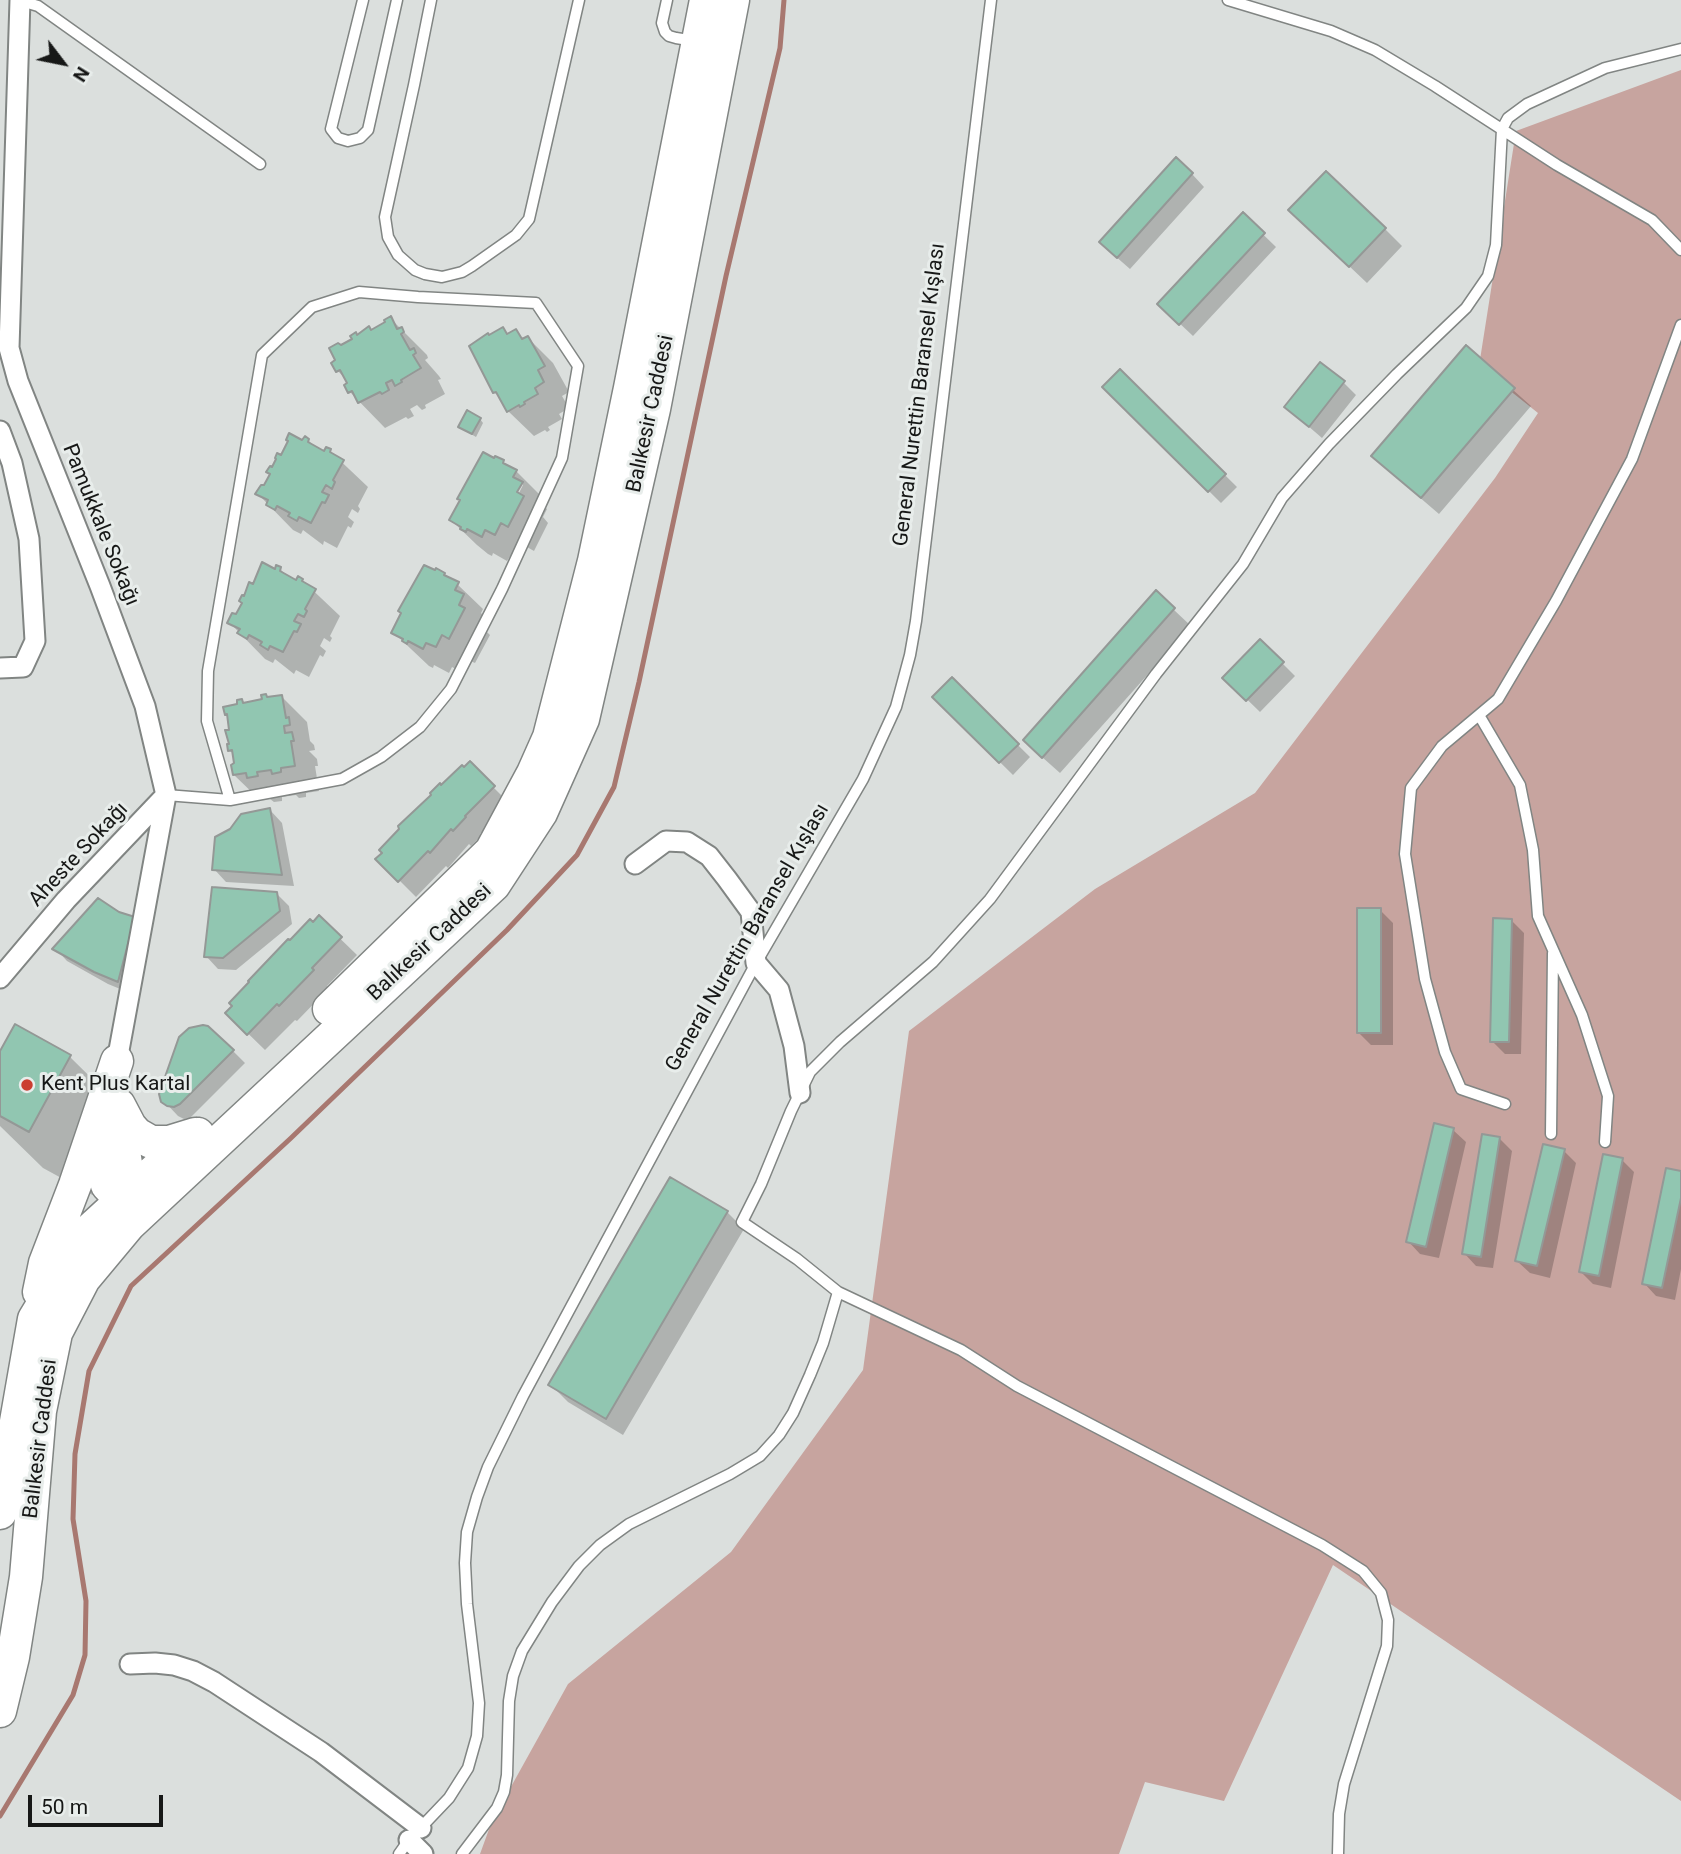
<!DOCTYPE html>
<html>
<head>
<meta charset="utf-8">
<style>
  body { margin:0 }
  #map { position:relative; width:1681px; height:1854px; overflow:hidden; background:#dbdfdd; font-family:Roboto,sans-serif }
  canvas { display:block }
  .north { position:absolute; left:28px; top:28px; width:70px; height:70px; -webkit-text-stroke:5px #e8edeb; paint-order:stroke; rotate:122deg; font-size:19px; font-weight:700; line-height:28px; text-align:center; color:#171817 }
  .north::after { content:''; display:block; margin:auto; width:24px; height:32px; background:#171817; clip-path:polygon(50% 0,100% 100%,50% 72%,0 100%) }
  .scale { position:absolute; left:28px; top:1795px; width:135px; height:32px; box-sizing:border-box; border:4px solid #171817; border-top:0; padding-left:9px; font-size:21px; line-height:24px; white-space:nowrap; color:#171817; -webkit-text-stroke:5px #e8edeb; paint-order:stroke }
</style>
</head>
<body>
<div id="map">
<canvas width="1681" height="1854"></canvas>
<div class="north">N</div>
<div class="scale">50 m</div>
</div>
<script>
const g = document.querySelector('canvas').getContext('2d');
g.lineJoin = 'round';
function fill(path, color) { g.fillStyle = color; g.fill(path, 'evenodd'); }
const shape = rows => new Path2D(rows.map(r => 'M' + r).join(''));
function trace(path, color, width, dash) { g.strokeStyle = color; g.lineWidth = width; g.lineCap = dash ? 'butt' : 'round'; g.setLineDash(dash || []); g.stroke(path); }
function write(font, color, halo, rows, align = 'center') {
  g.font = font + ' Roboto,sans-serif'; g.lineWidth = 6; g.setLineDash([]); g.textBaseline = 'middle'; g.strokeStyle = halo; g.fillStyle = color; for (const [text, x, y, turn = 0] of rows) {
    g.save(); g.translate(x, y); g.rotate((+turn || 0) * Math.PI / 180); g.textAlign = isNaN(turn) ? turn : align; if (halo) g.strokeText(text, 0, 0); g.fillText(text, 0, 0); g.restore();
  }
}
const green = shape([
  [1681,70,1681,1801,1333,1565,1224,1801,1145,1782,1119,1854,480,1854,492,1821,568,1684,731,1552,863,1370,909,1031,1095,889,1255,793,1495,478,1538,413,1479,366,1516,131]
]);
const shadow = shape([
  [1192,174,1204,187,1130,269,1114,255],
  [1243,215,1276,247,1193,336,1159,304],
  [1308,227,1385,229,1402,246,1367,283],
  [390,318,427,355,428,358,425,360,439,376,441,379,438,380,445,394,425,405,426,408,422,410,417,405,410,409,414,416,408,419,406,417,385,428,350,392,348,382,338,371,334,363,341,348,358,337,372,331],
  [503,329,509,335,516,331,524,340,528,338,553,363,569,392,562,396,569,408,559,414,562,419,548,427,550,430,547,432,545,430,534,436,508,411,502,400,495,392,489,337],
  [1466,348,1531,406,1439,514,1390,472],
  [1320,364,1344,383,1356,395,1322,438,1286,407],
  [1120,371,1237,487,1221,503,1104,387],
  [480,419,483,423,476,437,464,430],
  [308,440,317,449,325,453,330,451,368,487,358,506,360,509,358,513,352,509,348,517,354,522,351,528,348,526,337,548,324,541,323,545,303,530,301,534,293,530,258,494,265,487,273,469,281,458],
  [503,462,516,471,542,497,539,501,547,509,543,517,548,523,534,551,527,547,520,559,511,555,507,561,493,553,492,556,488,554,477,545,451,520],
  [521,482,523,485,515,501,512,500],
  [280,569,289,578,297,582,302,580,340,616,330,636,332,638,330,642,324,638,320,646,326,651,323,657,320,655,309,677,296,670,294,674,275,659,273,663,265,659,230,623,237,616,245,598,254,587],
  [444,574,457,584,483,609,481,613,488,621,484,629,490,635,475,663,468,660,462,672,452,667,449,673,434,665,433,668,429,666,393,632],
  [1156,593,1191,626,1060,773,1042,757],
  [1260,641,1295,676,1260,712,1225,678],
  [952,680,1030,757,1013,775,934,697],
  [282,697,307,722,310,741,314,745,315,750,309,751,317,759,318,766,315,766,319,791,306,793,306,797,299,798,296,795,282,797,282,801,274,802,270,799,260,800,234,775,236,764,234,755,230,750,231,731,229,716,226,714,239,706,242,701,245,704],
  [470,764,510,804,480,834,482,835,471,846,469,844,448,868,446,866,416,897,378,859,441,787],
  [270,810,282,823,294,886,226,882,214,869],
  [276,893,289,906,292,924,236,970,218,969,206,956],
  [98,901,147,931,130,993,108,984,67,961,55,948],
  [1380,910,1393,923,1393,1045,1371,1045,1359,1033],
  [319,918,357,955,327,986,329,988,297,1021,295,1020,265,1050,227,1013,290,943],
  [1511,920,1524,933,1521,1054,1505,1054,1492,1041],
  [233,1051,245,1063,190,1118,184,1119,178,1116,161,1098],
  [0,1055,70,1057,138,1124,98,1198,43,1168,0,1126],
  [1453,1130,1466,1142,1439,1258,1420,1254,1408,1241],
  [1500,1139,1512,1151,1493,1268,1476,1266,1464,1253],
  [1564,1151,1576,1163,1550,1278,1530,1273,1517,1261],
  [1622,1160,1634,1172,1611,1288,1593,1284,1581,1272],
  [1681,1173,1681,1269,1675,1300,1656,1296,1644,1283],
  [727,1212,744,1229,623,1435,568,1402,551,1385]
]);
const stream = shape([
  [0,1816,73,1695,85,1655,86,1601,73,1519,75,1454,89,1371,131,1286,291,1138,507,930,577,855,614,787,639,682,726,276,780,48,784,0]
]);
const building = shape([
  [1176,157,1193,173,1117,258,1099,242,1176,157],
  [1326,171,1386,228,1349,267,1288,210,1326,171],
  [1243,212,1265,233,1179,325,1157,304,1243,212],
  [391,316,397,329,402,327,404,332,401,334,410,350,414,348,416,353,413,355,421,368,401,380,402,382,395,386,392,380,386,383,389,390,382,394,380,392,358,403,352,391,348,393,344,385,347,383,340,370,336,372,331,363,335,360,329,348,338,343,341,345,352,339,350,336,356,332,357,335,369,326,371,330,385,322,384,320,391,316],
  [503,327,507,334,516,329,522,339,528,336,545,366,538,370,544,382,535,388,538,394,524,402,525,404,520,407,519,405,507,412,496,392,493,393,469,346,488,333,489,335,503,327],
  [1466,345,1515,388,1421,498,1371,456,1466,345],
  [1320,362,1345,381,1309,427,1284,407,1320,362],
  [1120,369,1226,474,1208,492,1102,387,1120,369],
  [467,410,481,418,472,434,458,427,467,410],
  [289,433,302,440,305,436,309,439,308,442,324,451,326,447,331,449,330,452,344,460,333,480,335,482,332,489,326,485,322,492,329,495,325,503,322,502,311,523,299,517,297,521,288,516,290,513,277,506,275,510,266,505,268,500,255,494,261,485,264,485,270,474,266,472,270,466,272,467,276,459,275,458,277,453,281,455,288,441,286,440,289,433],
  [483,452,494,458,495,456,504,460,503,463,517,470,513,477,523,482,517,492,524,496,508,527,501,523,495,535,485,530,482,537,467,529,466,532,460,529,461,527,449,520,460,500,457,499,483,452],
  [262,562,275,569,276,565,281,567,280,571,296,580,298,576,303,579,302,581,316,589,305,609,307,611,304,617,298,614,294,621,301,624,297,632,294,631,283,652,270,646,268,650,260,645,262,642,249,635,247,639,237,633,240,629,227,623,232,613,236,614,242,603,239,601,242,595,244,596,249,582,253,584,262,562],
  [424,565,435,570,436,568,445,573,444,575,459,582,455,590,464,594,459,605,465,608,449,639,442,635,436,647,426,643,423,649,408,641,407,644,402,641,403,639,391,633,401,613,398,611,424,565],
  [1156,590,1175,608,1042,758,1023,740,1156,590],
  [1260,639,1284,662,1246,701,1222,678,1260,639],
  [952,677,1019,744,999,763,932,697,952,677],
  [266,694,267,697,282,695,286,718,289,717,290,725,284,726,285,733,292,732,294,741,291,741,295,766,281,768,281,772,272,774,271,770,257,772,258,776,247,778,246,773,233,775,231,765,234,763,232,750,228,751,227,744,229,744,225,730,229,730,227,714,225,715,223,707,237,704,237,700,242,699,243,703,262,699,261,695,266,694],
  [470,761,495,786,465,816,466,817,453,831,451,829,430,853,428,851,398,882,375,859,382,853,379,850,399,829,398,826,431,795,430,793,440,783,441,785,462,765,464,767,470,761],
  [270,808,282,875,212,870,215,837,230,829,241,814,270,808],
  [212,887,277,892,280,911,223,958,204,957,212,887],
  [98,898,119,912,135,917,118,982,94,972,52,949,98,898],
  [1357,908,1381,908,1381,1033,1357,1033,1357,908],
  [319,915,342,937,312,968,314,970,279,1006,277,1004,247,1035,225,1013,232,1006,229,1003,249,982,248,981,288,939,290,940,310,919,313,922,319,915],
  [1493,918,1512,919,1509,1042,1490,1042,1493,918],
  [15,1024,71,1055,29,1132,0,1116,0,1051,15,1024],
  [203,1025,208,1026,234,1050,180,1104,174,1107,167,1106,161,1102,159,1094,179,1037,189,1028,203,1025],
  [1434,1123,1454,1128,1426,1247,1406,1242,1434,1123],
  [1482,1134,1500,1137,1481,1257,1462,1254,1482,1134],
  [1543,1144,1565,1149,1537,1266,1515,1261,1543,1144],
  [1603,1154,1623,1158,1599,1276,1579,1272,1603,1154],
  [1666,1168,1681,1171,1681,1198,1662,1288,1642,1284,1666,1168],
  [670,1177,728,1211,606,1419,548,1385,670,1177]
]);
const service = shape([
  [363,0,331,129,338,138,348,141,360,138,368,130,397,0],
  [431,0,414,85,385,217,388,237,398,255,415,270,425,274,442,277,462,272,472,266,516,235,529,219,579,0],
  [667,0,662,23,665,32,669,36,676,38,695,41],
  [1228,0,1331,31,1375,50,1435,86,1557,165,1652,220,1681,250],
  [21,1,38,6,260,164],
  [1479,715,1520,785,1533,850,1538,916,1582,1015,1608,1096,1605,1142],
  [166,795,230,800,342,779,381,757,420,727,451,689,502,589,562,458,578,366,536,303,418,297,359,292,312,307,262,355,208,671,207,721,230,800],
  [1505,1104,1461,1089,1445,1052,1425,979,1405,854,1411,788,1442,746,1498,699,1556,601,1632,459,1681,325],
  [1551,1134,1553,953],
  [399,1854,409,1840,449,1798,468,1768,477,1736,479,1703,467,1604,465,1563,467,1532,477,1497,488,1467,523,1396,756,963,863,779,896,707,910,655,916,621,991,0],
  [462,1854,497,1808,504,1792,507,1775,509,1701,513,1676,522,1651,552,1602,579,1566,600,1545,629,1524,730,1474,760,1456,779,1435,793,1413,810,1375,823,1343,838,1292],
  [1338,1854,1339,1814,1344,1784,1387,1646,1388,1620,1381,1593,1363,1571,1322,1545,1017,1386,961,1350,838,1292,797,1259,742,1222,761,1184,791,1111,810,1072,840,1042,933,962,990,899,1156,674,1243,564,1282,498,1329,444,1397,374,1466,308,1488,276,1496,245,1502,129,1508,118,1527,104,1605,68,1681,49]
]);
const minor = shape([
  [20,0,9,348,18,381,100,586,145,706,166,795,117,1061],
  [0,431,12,463,29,539,35,641,23,667,0,668],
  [635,864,666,841,687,842,709,856,727,879,751,912,756,963,779,990,794,1046,800,1093],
  [0,978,66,900,165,796],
  [130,1664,155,1663,174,1665,193,1671,214,1682,321,1752,421,1828],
  [409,1840,423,1854]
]);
const primary = shape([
  [329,1009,491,851,533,773,549,737,594,561,630,388,706,0],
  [119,1105,130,1126,137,1134,151,1142,169,1142,195,1134],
  [120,1108,122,1138,126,1164,133,1189,134,1206],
  [99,1129,98,1152,107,1185,121,1200,134,1206,140,1205],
  [39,1292,45,1263,75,1185,117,1061],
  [0,1513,34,1319,86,1233,156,1169,198,1134],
  [0,1711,13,1657,26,1577,40,1411,56,1333,84,1279,129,1225,494,885,541,813,583,719,654,409,733,0]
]);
const markers = [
  [27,1085,7,"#cb3e31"]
];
const streetNames = [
  ["General Nurettin Baransel Kışlası",920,395,-83],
  ["Balıkesir Caddesi",651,414,-78],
  ["Pamukkale Sokağı",100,525,68],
  ["Aheste Sokağı",79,855,-47],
  ["General Nurettin Baransel Kışlası",748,938,-60],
  ["Balıkesir Caddesi",430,943,-43],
  ["Balıkesir Caddesi",41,1439,-83]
];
const poiNames = [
  ["Kent Plus Kartal",41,1085]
];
fill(green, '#c7a49f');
fill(shadow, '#0003');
trace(stream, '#a87870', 5);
fill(building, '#91c6b1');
trace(building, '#949896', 2);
trace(service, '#818583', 13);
trace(minor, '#818583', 23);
trace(primary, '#818583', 35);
trace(service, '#fff', 10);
trace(minor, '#fff', 19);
trace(primary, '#fff', 32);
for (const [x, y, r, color] of markers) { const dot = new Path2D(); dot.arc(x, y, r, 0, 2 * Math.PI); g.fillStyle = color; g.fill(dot); trace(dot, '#e8edeb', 2.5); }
write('21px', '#171817', '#e8edeb', streetNames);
write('21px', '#171817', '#e8edeb', poiNames, 'left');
</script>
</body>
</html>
